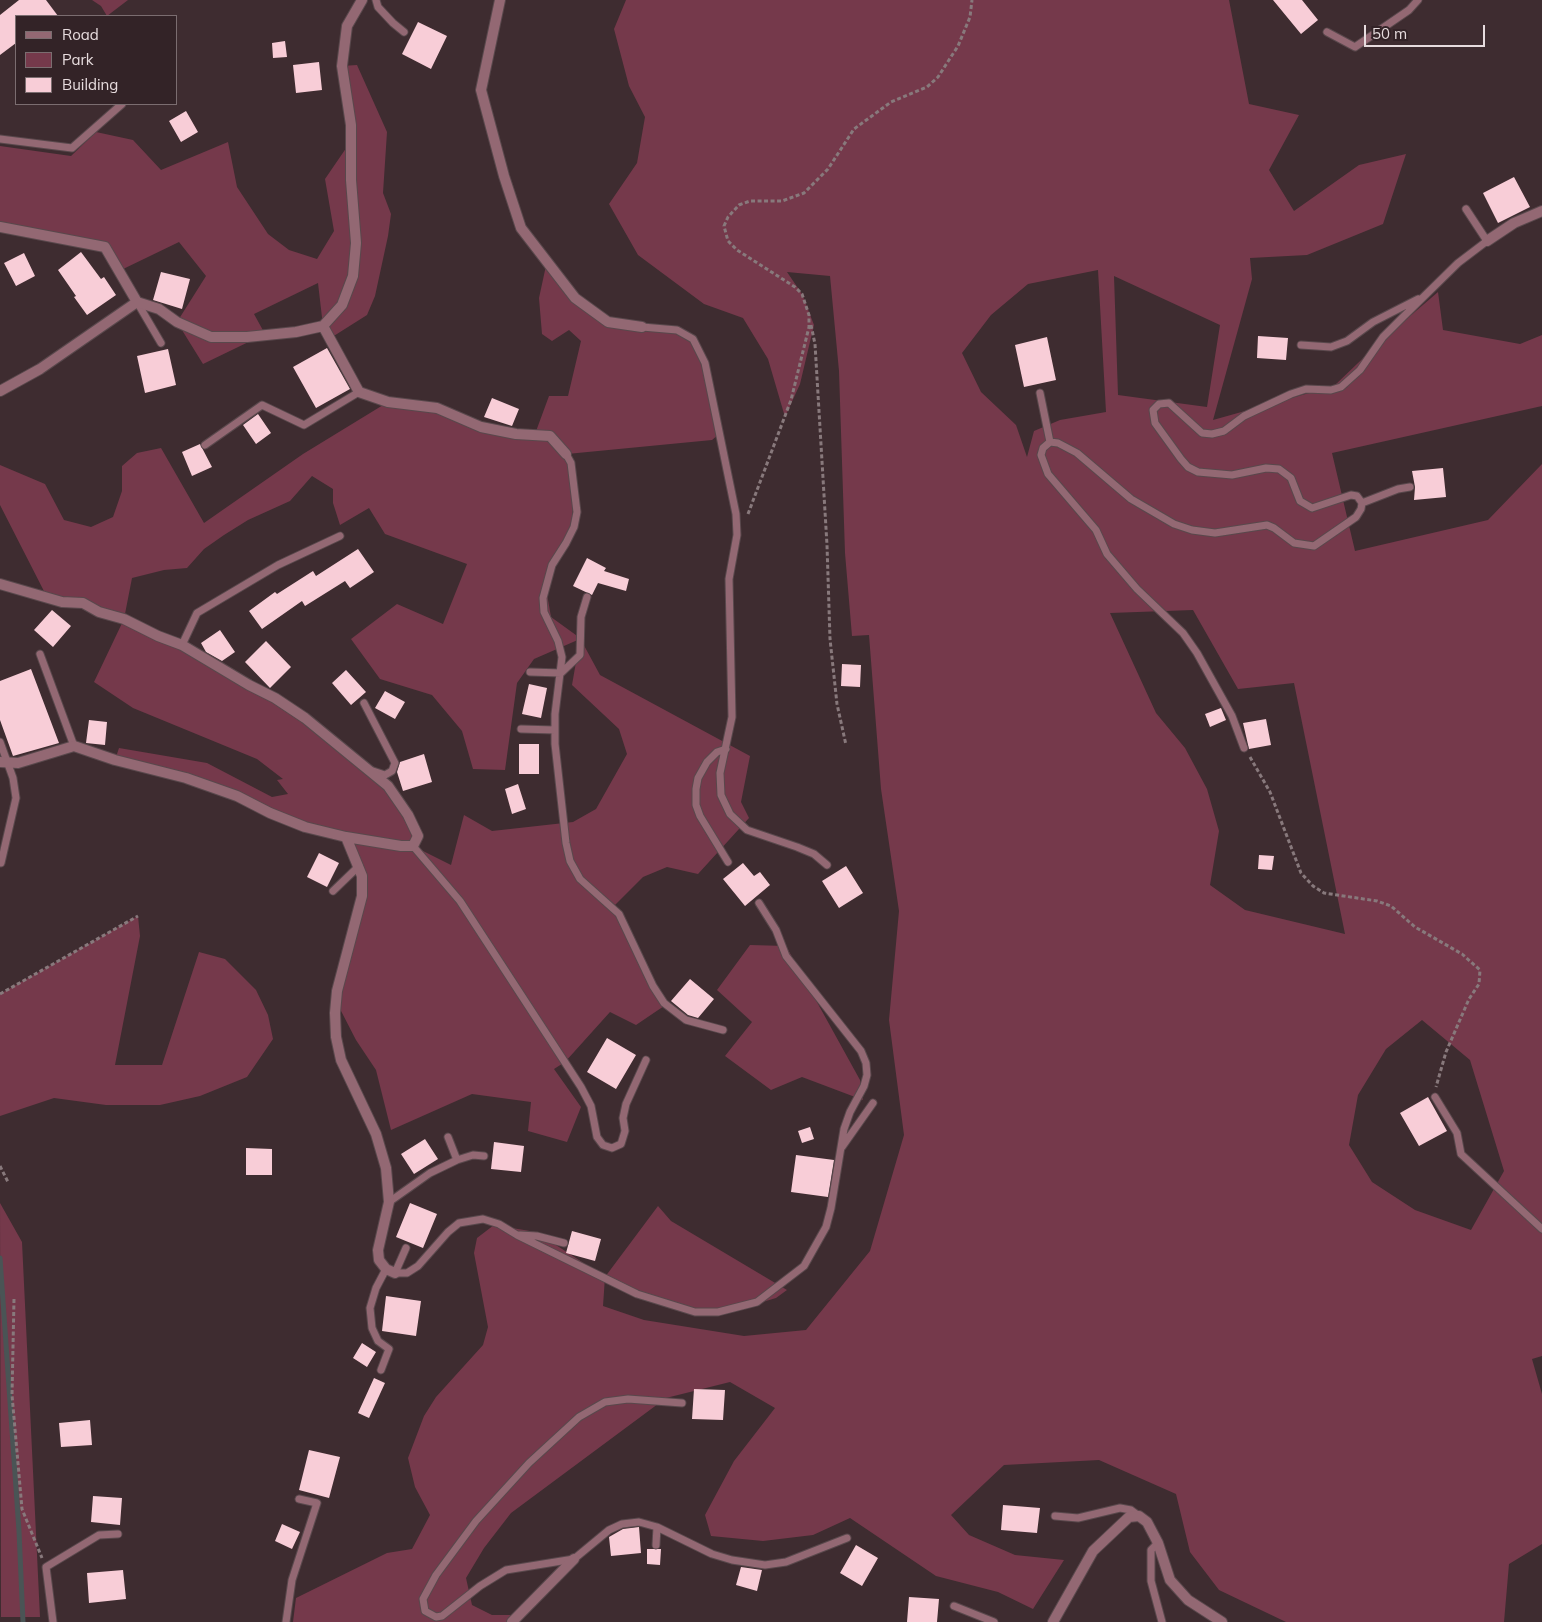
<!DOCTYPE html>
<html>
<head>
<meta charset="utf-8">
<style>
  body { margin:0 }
  #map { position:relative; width:1542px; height:1622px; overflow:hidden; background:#3e2c30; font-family:Mulish,sans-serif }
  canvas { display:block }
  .legend { position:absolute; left:15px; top:15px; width:162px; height:90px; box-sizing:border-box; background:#332327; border:1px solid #7b6d70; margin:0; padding:6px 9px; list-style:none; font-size:15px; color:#e7dcde }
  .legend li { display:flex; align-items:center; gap:10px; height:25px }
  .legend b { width:25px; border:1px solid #7b6d70 }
  .scale { position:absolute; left:1364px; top:25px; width:121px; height:22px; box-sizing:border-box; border:2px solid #e7dcde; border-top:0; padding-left:6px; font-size:15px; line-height:18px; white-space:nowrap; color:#e7dcde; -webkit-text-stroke:4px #332327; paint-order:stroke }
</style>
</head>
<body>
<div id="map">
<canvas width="1542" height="1622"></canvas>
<ul class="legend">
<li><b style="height:6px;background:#936873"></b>Road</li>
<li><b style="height:14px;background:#75394b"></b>Park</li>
<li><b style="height:14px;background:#f8cdd7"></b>Building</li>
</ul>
<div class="scale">50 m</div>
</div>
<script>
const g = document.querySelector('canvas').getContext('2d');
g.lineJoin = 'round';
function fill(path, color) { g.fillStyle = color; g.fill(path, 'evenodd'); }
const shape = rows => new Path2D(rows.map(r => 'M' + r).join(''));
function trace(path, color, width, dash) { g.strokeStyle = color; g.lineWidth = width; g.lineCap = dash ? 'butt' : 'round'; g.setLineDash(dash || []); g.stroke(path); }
const green = shape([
  [92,0,128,0,107,16,101,6],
  [626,0,1229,0,1249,104,1299,115,1269,170,1294,211,1359,165,1406,154,1383,224,1307,255,1250,258,1252,279,1213,420,1334,386,1381,341,1438,292,1443,330,1520,344,1542,335,1542,406,1332,453,1355,551,1488,520,1542,464,1542,1356,1532,1359,1542,1394,1542,1544,1509,1564,1504,1622,1286,1622,1219,1590,1190,1552,1176,1494,1099,1460,1004,1465,951,1515,969,1535,1015,1555,1064,1560,1033,1609,998,1592,936,1576,850,1518,813,1535,763,1541,711,1536,705,1515,734,1461,775,1408,730,1382,666,1398,511,1513,484,1548,466,1578,472,1605,492,1615,518,1615,518,1622,293,1622,296,1598,387,1553,412,1549,430,1515,415,1487,408,1458,424,1416,436,1397,483,1345,488,1327,474,1253,477,1238,494,1225,536,1232,605,1277,658,1206,671,1221,787,1290,776,1298,746,1307,713,1311,665,1304,605,1277,603,1306,644,1320,744,1336,806,1330,870,1251,904,1135,889,1020,899,911,881,789,869,635,852,636,845,553,839,371,830,276,787,272,802,294,814,325,800,384,785,417,768,359,743,318,704,304,638,255,609,204,637,163,645,117,629,86,614,29],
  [1098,270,1106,412,1060,420,1034,431,1027,457,1016,425,981,392,962,353,991,315,1028,284],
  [1114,276,1220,325,1207,407,1118,395],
  [1193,610,1238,689,1294,683,1345,934,1245,910,1210,885,1219,831,1207,789,1185,748,1156,713,1110,613],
  [1422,1020,1470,1060,1504,1171,1471,1230,1415,1210,1372,1182,1349,1145,1358,1095,1386,1049],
  [357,65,387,132,383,193,391,214,388,236,375,296,367,315,329,339,323,326,318,283,254,314,265,334,203,364,177,322,206,276,179,242,119,271,105,247,0,227,0,146,71,156,96,132,133,140,161,170,228,142,237,187,268,234,289,250,317,259,334,231,325,179,351,141,342,66],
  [547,261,575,298,608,322,677,330,693,339,705,363,719,434,712,440,567,454,575,491,571,527,553,561,547,594,551,617,580,638,600,675,750,756,741,802,749,818,698,874,667,867,643,877,612,908,667,1004,636,1025,610,1012,565,1062,554,1069,581,1107,567,1142,528,1131,531,1102,472,1094,391,1130,376,1070,356,1040,339,1007,339,998,364,908,357,858,346,837,305,827,237,796,115,760,119,748,207,763,272,797,288,794,277,780,283,779,257,759,133,708,94,682,124,619,48,599,0,505,0,465,45,484,64,520,91,527,113,517,122,491,122,466,137,453,161,448,204,523,303,454,388,402,437,408,481,427,535,434,549,396,568,396,581,341,569,330,552,341,542,334,539,298],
  [312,476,333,489,333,503,340,525,369,508,385,534,467,564,443,624,397,604,351,639,380,679,432,695,462,731,473,769,505,770,517,683,534,659,580,639,572,685,619,729,627,754,596,809,573,822,492,831,464,815,451,865,413,846,418,836,388,786,275,698,124,619,132,578,164,570,187,568,204,549,224,535,248,520,290,501],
  [138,916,140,936,115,1065,162,1065,199,952,225,959,256,990,268,1015,273,1039,247,1077,200,1096,160,1105,106,1105,54,1098,0,1116,0,994],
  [750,945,786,946,860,1080,863,1100,802,1077,771,1090,725,1056,752,1022,717,990],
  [0,1203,22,1242,40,1617,1,1617]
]);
const stream = shape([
  [0,1258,19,1531,23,1622]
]);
const building = shape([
  [19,0,46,0,58,16,16,16,16,43,0,55,0,15],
  [1273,0,1302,0,1318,20,1301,34],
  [418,22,447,36,431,69,402,54],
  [285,41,287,57,273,58,272,43],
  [319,62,322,90,296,93,293,65],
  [186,111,198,132,181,142,169,121],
  [1514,177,1530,207,1498,223,1483,193],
  [81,252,101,279,104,277,116,295,87,315,74,297,76,296,58,270],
  [24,253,35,276,16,286,4,263],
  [161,272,190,279,182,309,153,300],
  [1258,336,1288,338,1286,360,1257,358],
  [1047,337,1056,380,1024,387,1015,345],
  [327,348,350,389,316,408,293,367],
  [168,349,176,385,145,393,137,356],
  [492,398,519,409,512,426,484,417],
  [258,414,271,433,256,444,243,425],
  [200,444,212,467,192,476,182,452],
  [1443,468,1446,497,1414,500,1415,487,1412,471],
  [358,549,374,572,350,588,345,581,305,606,302,601,262,629,249,611,275,592,277,594,313,571,316,576],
  [587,558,606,568,604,571,629,579,626,591,598,583,592,595,573,586],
  [52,610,71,626,53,647,34,630],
  [220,630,235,652,222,661,206,652,201,643],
  [266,641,291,667,270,688,245,662],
  [842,664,861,665,860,687,841,686],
  [31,669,59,743,13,756,0,720,0,681],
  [346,670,366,692,351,705,332,683],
  [529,684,547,688,541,718,522,714],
  [385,691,405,702,395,719,375,708],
  [1221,708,1226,720,1210,727,1205,714],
  [1266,719,1271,745,1249,749,1243,723],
  [89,720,107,722,105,745,86,743],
  [519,744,539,744,539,774,519,774],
  [424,754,432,782,403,791,397,772,400,762],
  [518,784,526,809,512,814,505,789],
  [319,853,339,863,327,887,307,877],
  [1259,855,1274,856,1272,870,1258,869],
  [743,863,754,876,760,872,770,885,745,906,723,879],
  [846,866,863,893,839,908,822,881],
  [690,979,714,999,698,1018,688,1015,671,1001],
  [607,1038,636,1055,616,1089,587,1072],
  [1428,1097,1447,1131,1419,1146,1400,1113],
  [810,1127,814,1139,802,1143,798,1131],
  [425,1139,438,1159,414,1174,401,1154],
  [494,1142,524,1146,521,1172,491,1169],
  [246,1148,272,1149,272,1175,246,1175],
  [796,1155,834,1160,828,1197,791,1192],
  [410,1203,437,1214,423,1248,396,1237],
  [572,1231,601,1239,595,1261,566,1253],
  [386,1296,421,1301,416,1336,382,1331],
  [362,1343,376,1352,367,1367,353,1358],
  [374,1378,385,1383,369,1418,358,1413],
  [694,1389,725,1390,723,1420,692,1419],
  [90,1420,92,1445,61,1447,59,1423],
  [309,1450,340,1457,329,1498,299,1490],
  [93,1496,122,1498,120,1525,91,1522],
  [1003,1505,1040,1508,1037,1533,1001,1530],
  [282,1524,300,1532,292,1549,275,1541],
  [639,1527,641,1553,611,1556,609,1537,623,1529],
  [856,1545,878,1558,862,1586,840,1573],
  [647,1549,661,1549,660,1565,647,1564],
  [741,1567,762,1570,757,1591,736,1585],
  [123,1570,126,1599,89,1603,87,1573],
  [909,1597,939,1599,937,1622,907,1622]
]);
const path = shape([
  [811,325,815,344,827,545,830,639,837,704,846,745],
  [748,514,791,400,809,327,809,315,802,294,795,287,737,250,728,241,724,226,728,217,739,205,750,201,782,201,804,193,828,169,854,129,891,102,927,87,938,77,958,46,970,17,972,0],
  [1250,757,1270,792,1301,873,1313,886,1324,893,1377,901,1391,906,1415,927,1462,954,1480,970,1479,984,1469,999,1446,1052,1436,1087],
  [0,994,138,916],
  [0,1166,8,1182],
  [14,1299,12,1395,22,1509,42,1558]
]);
const lane = shape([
  [376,0,378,7,393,23,404,32],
  [1327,32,1355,47,1409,10,1418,0],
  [0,139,72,148,122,104],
  [137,302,161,343],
  [642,327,677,330,693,339,705,363,736,514,737,535,729,579,732,717,720,773,721,795,730,814,747,830,797,847,814,854,827,865],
  [1301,345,1331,347,1347,341,1373,322,1418,299],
  [1040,393,1050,442],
  [205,445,262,405,304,425,359,392],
  [566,454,571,463,577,512,574,527,566,543,552,565,543,598,544,612,558,641,562,657,555,714,555,744,566,843,570,861,580,879,619,914,653,986,664,1003,686,1020,723,1030],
  [1362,503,1398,489,1410,487],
  [182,645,197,613,278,565,340,536],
  [40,654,74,746],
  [530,672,561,673,580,655,581,617,587,597],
  [364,703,395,763,392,771,385,775,373,771],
  [521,729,555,730],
  [0,742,13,778,16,798,1,863],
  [1244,748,1232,716,1197,653,1183,633,1137,589,1107,554,1096,530,1048,474,1041,455,1043,448,1050,442,1058,443,1077,453,1131,499,1174,524,1192,530,1215,533,1267,525,1274,528,1294,543,1314,546,1356,517,1361,509,1362,503,1357,496,1351,495,1312,508,1300,501,1291,478,1279,469,1266,468,1232,475,1198,472,1188,467,1181,459,1155,423,1153,410,1159,404,1169,403,1202,433,1212,434,1224,431,1244,416,1291,394,1306,389,1331,390,1341,387,1360,370,1383,337,1403,317,1458,263,1487,241,1466,209],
  [726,749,717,752,707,762,698,778,696,789,696,805,700,816,728,862],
  [413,846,460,901,581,1087,591,1106,597,1137,603,1145,612,1148,621,1144,625,1131,623,1118,626,1104,646,1060],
  [333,891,359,866],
  [1435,1097,1457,1133,1461,1154,1542,1229],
  [448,1137,457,1160],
  [842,1147,873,1103],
  [389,1202,430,1173,457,1160,473,1155,484,1156],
  [520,1235,537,1236,564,1243],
  [406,1248,395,1273,407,1273,418,1266,448,1232,459,1223,483,1219,499,1224,517,1235,637,1294,695,1312,718,1312,757,1302,804,1266,826,1227,831,1208,844,1129,850,1112,864,1086,867,1075,866,1063,861,1051,786,956,776,930,759,903],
  [381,1370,389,1349,378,1341,372,1328,370,1308,376,1288,386,1269],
  [682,1403,628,1399,605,1402,579,1417,529,1463,476,1521,436,1575,423,1599,425,1611,436,1617,442,1616,480,1586,506,1570,574,1559,609,1530,622,1524,639,1522,657,1527,712,1554,732,1560,765,1565,786,1562,847,1538],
  [1055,1516,1078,1518,1120,1508,1131,1510,1139,1516],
  [1158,1543,1151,1550,1151,1581,1162,1622],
  [656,1545,657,1527],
  [954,1606,994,1622],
  [53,1622,46,1567,99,1535,118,1534],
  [286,1622,292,1580,317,1503,299,1499]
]);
const street = shape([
  [362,0,347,26,342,66,351,125,351,180,356,243,353,276,342,305,323,326,359,392,388,402,437,408,481,427,516,434,550,436,566,454],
  [500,0,481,90,504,176,521,228,575,298,608,322,642,327],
  [0,227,105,247,137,302,40,369,0,391],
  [1487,241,1514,223,1542,211],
  [137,302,159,309,177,322,211,337,247,337,296,332,323,326],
  [0,584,62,602,83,603,99,612,124,619,158,636,182,645,249,685,275,698,305,718,388,786,408,815,418,836,413,846,401,846,346,837,305,827,270,813,237,796,186,778,115,760,74,746,18,763,0,762],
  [346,837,362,876,362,896,337,991,335,1013,336,1037,341,1060,376,1134,386,1168,389,1202,378,1250,379,1260,386,1269,395,1273],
  [512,1622,574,1559],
  [1053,1622,1093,1551,1129,1517,1139,1516,1147,1522,1158,1543,1170,1580,1188,1600,1222,1622]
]);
fill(green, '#75394b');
trace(stream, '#4a5455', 5);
fill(building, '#f8cdd7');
trace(lane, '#59484c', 9);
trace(street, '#59484c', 12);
trace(path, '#88797c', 3, [4, 2.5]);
trace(lane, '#936873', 7);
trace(street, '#936873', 10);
</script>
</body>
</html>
